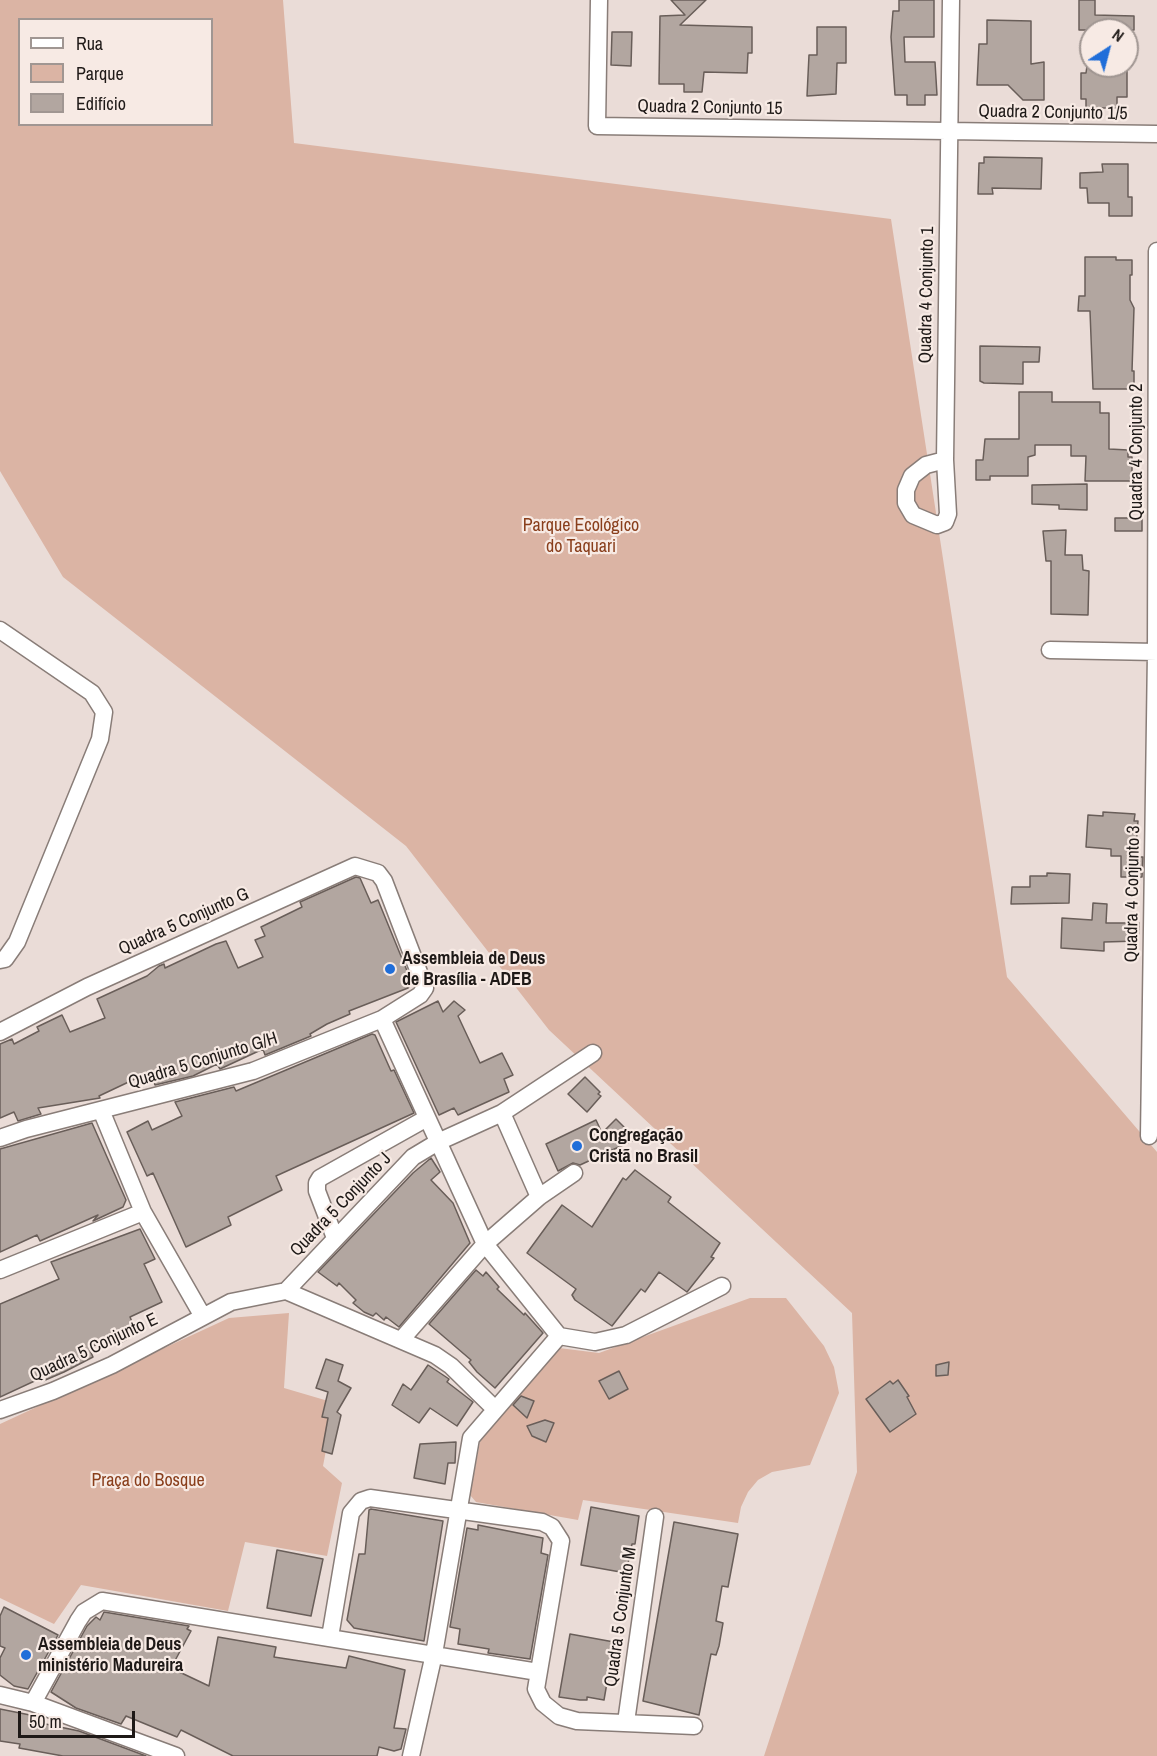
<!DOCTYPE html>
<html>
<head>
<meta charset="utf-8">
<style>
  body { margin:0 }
  #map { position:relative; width:1157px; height:1756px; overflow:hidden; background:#eadcd7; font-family:"Archivo Narrow",sans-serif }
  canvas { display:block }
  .legend { position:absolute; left:18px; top:18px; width:195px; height:108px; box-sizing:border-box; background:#f7eae4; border:2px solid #a09692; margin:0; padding:8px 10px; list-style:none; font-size:18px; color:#1e1917 }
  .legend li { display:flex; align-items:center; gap:12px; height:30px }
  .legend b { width:30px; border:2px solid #a09692 }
  .north { position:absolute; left:1079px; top:18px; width:60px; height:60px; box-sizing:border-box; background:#f7eae4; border:2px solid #a09692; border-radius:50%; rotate:36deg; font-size:16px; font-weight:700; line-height:24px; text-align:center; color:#1e1917 }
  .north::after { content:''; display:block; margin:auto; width:21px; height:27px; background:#206ed9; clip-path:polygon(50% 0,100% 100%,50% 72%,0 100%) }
  .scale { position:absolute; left:18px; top:1711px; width:117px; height:27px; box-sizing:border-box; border:3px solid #1e1917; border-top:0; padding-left:8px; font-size:18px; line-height:21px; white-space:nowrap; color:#1e1917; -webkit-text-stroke:4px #f7eae4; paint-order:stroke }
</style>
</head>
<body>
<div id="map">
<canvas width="1157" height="1756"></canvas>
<ul class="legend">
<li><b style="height:8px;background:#fff"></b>Rua</li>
<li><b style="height:16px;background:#dbb4a4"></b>Parque</li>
<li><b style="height:16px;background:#b2a6a0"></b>Edifício</li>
</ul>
<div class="north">N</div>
<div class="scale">50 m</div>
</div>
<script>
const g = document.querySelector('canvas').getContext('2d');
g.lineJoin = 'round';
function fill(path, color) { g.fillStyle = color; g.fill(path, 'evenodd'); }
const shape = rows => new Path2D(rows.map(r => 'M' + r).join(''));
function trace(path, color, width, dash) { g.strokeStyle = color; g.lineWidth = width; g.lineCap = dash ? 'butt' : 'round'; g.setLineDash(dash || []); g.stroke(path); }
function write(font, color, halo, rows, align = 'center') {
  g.font = font + ' "Archivo Narrow",sans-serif'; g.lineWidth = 4.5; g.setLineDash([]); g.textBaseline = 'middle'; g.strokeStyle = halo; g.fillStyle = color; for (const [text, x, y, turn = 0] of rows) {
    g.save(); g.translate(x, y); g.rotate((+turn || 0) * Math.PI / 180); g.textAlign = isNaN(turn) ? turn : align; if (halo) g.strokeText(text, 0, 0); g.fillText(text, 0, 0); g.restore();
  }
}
const green = shape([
  [0,0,283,0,294,143,891,219,1007,977,1157,1152,1157,1756,764,1756,857,1472,852,1313,549,1030,406,846,63,577,0,471],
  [20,20,212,20,212,124,20,124],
  [750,1298,786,1298,824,1346,834,1367,839,1393,810,1465,772,1472,758,1480,748,1492,741,1507,738,1523,583,1500,578,1520,476,1502,470,1495,480,1442,485,1430,559,1348,599,1353],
  [289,1313,284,1388,335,1403,323,1466,342,1483,327,1556,245,1542,228,1611,81,1585,54,1624,0,1598,0,1424,229,1318]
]);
const building = shape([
  [671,0,706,0,680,25,752,27,752,53,748,53,747,73,704,72,702,92,684,92,684,84,659,84,660,16,685,15,671,0],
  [899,0,934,0,934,37,904,37,905,62,935,62,937,95,925,95,925,105,907,105,907,95,895,95,891,37,893,11,899,11,899,0],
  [1079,0,1095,0,1095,15,1134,16,1134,30,1079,30,1079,0],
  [987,20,1031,21,1031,64,1044,62,1044,100,1023,100,1008,85,977,85,979,44,987,44,987,20],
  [817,27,846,27,846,63,837,63,836,94,807,96,809,55,817,55,817,27],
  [612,32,632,32,631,66,611,65,612,32],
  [1087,66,1127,66,1127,97,1117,97,1117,108,1086,108,1086,99,1081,99,1081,73,1086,73,1087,66],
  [984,157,1042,158,1041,189,992,188,993,194,978,194,979,163,984,163,984,157],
  [1102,164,1128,164,1128,197,1132,197,1132,216,1109,216,1109,203,1088,203,1087,188,1080,188,1080,173,1103,172,1102,164],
  [1085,257,1116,257,1116,260,1132,260,1132,275,1130,275,1130,300,1134,308,1132,371,1134,371,1134,389,1093,389,1090,311,1078,311,1079,296,1085,296,1085,257],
  [980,346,1040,347,1039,362,1023,362,1023,384,984,383,980,381,980,346],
  [1019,392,1052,392,1052,402,1100,402,1100,413,1109,413,1109,449,1128,450,1128,457,1132,457,1132,481,1085,481,1086,456,1071,456,1071,445,1035,445,1035,455,1028,457,1028,476,990,476,990,480,976,480,976,460,983,460,985,439,1019,439,1019,392],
  [1087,484,1087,510,1059,509,1059,505,1032,504,1032,485,1087,484],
  [1115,518,1142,518,1142,531,1115,531,1115,518],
  [1066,530,1065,555,1082,555,1083,570,1089,571,1088,615,1051,614,1051,561,1046,561,1043,531,1066,530],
  [1103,812,1135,814,1134,821,1138,821,1135,857,1143,857,1142,877,1121,877,1121,856,1111,856,1111,849,1086,847,1088,815,1103,816,1103,812],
  [1047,873,1070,874,1069,903,1011,904,1012,887,1030,887,1030,876,1047,876,1047,873],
  [356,877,360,878,371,903,378,900,412,983,408,988,349,1011,350,1014,327,1024,310,1034,311,1036,265,1055,263,1049,220,1069,217,1064,193,1076,155,1085,153,1080,139,1082,137,1078,99,1096,100,1098,38,1108,41,1114,18,1121,14,1112,0,1118,0,1044,12,1039,14,1044,39,1031,37,1027,62,1015,70,1032,105,1018,97,999,147,976,159,966,164,964,165,968,216,944,226,941,238,968,263,957,255,940,265,936,261,927,302,907,300,902,356,877],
  [1093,903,1107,904,1106,923,1139,923,1138,941,1104,942,1104,951,1061,948,1062,918,1092,920,1093,903],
  [438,1001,443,1012,454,1001,465,1010,458,1016,480,1063,502,1053,513,1075,504,1079,509,1092,458,1115,454,1108,439,1115,396,1022,438,1001],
  [372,1034,375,1035,391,1071,394,1070,414,1113,276,1176,282,1190,228,1217,231,1225,186,1247,153,1173,147,1176,127,1132,148,1121,152,1130,182,1116,175,1102,234,1087,236,1091,372,1034],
  [585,1077,600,1092,598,1094,601,1096,587,1112,568,1094,585,1077],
  [616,1119,636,1139,580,1165,573,1163,558,1171,546,1144,596,1120,602,1133,616,1119],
  [92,1123,126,1200,123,1207,93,1221,98,1215,40,1241,37,1235,0,1252,0,1149,92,1123],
  [431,1158,440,1172,431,1180,453,1203,470,1243,399,1327,386,1317,384,1320,376,1313,373,1316,364,1312,353,1303,356,1300,339,1283,337,1286,318,1272,413,1173,431,1158],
  [635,1170,671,1197,668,1202,720,1243,711,1257,714,1258,687,1292,659,1272,645,1292,641,1289,612,1326,575,1300,572,1295,576,1289,527,1253,562,1205,592,1227,623,1178,626,1180,635,1170],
  [140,1229,155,1259,144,1264,162,1302,130,1317,137,1334,116,1345,113,1337,89,1348,93,1357,64,1372,43,1381,41,1378,0,1397,0,1304,59,1279,51,1262,140,1229],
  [476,1270,483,1276,486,1272,499,1287,497,1289,524,1315,525,1313,543,1333,495,1388,477,1372,469,1362,471,1360,429,1324,476,1270],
  [326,1359,343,1365,338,1381,351,1388,337,1412,341,1415,332,1454,322,1451,328,1418,322,1417,328,1392,316,1388,326,1359],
  [949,1362,948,1375,936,1376,936,1365,949,1362],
  [428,1365,449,1379,447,1382,473,1402,457,1426,430,1408,419,1423,392,1405,403,1384,411,1390,428,1365],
  [619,1371,628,1389,609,1399,599,1381,619,1371],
  [898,1380,909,1396,907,1397,916,1414,890,1432,866,1399,890,1381,893,1384,898,1380],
  [521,1396,534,1401,527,1418,513,1405,521,1396],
  [545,1420,554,1423,546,1442,532,1436,527,1426,545,1420],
  [456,1442,455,1463,448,1463,445,1484,414,1478,420,1444,456,1442],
  [591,1507,639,1516,635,1544,632,1544,626,1573,581,1565,591,1507],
  [371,1509,443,1521,424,1641,354,1628,347,1620,359,1554,365,1554,369,1510,371,1509],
  [674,1522,738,1534,728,1587,722,1586,716,1621,723,1623,719,1646,716,1655,711,1654,699,1715,643,1701,674,1522],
  [478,1525,543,1538,541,1553,548,1555,530,1659,488,1653,489,1649,458,1644,460,1629,450,1627,467,1528,478,1530,478,1525],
  [277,1550,323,1559,311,1616,267,1608,277,1550],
  [4,1607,58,1635,28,1689,14,1686,0,1675,0,1658,5,1648,0,1646,0,1616,4,1607],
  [104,1612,189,1626,187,1629,191,1631,171,1668,209,1686,218,1637,276,1647,274,1657,346,1668,349,1656,405,1670,394,1728,406,1729,401,1749,394,1751,379,1747,377,1756,233,1756,181,1730,177,1737,126,1716,121,1724,76,1708,51,1692,87,1626,96,1617,100,1620,104,1612],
  [570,1634,614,1642,604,1700,587,1697,587,1700,580,1700,559,1697,570,1634],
  [0,1709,40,1717,36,1722,79,1731,146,1756,63,1756,19,1748,20,1744,0,1741,0,1709]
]);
const street = shape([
  [599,0,597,126,1157,134],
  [945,460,926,465,912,476,906,490,906,503,913,515,937,525,945,522,948,514,945,460,951,0],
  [0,630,92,693,104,712,100,739,17,942,5,959,0,960],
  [1050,650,1157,652],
  [382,1019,485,1244,559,1336],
  [0,1032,87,987,355,866,378,873,384,881,425,988,420,995,382,1019,253,1071,26,1129,0,1138],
  [101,1110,143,1212,202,1315],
  [502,1113,539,1197],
  [1149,1136,1156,652,1157,251],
  [335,1238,317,1191,317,1183,320,1178,427,1118],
  [0,1270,143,1212],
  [286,1291,413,1157,438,1142,502,1113,593,1053],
  [286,1291,435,1355,451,1366,495,1409],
  [559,1336,595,1342,626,1335,722,1286],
  [401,1340,485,1244,539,1197,574,1173],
  [0,1410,53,1391,112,1365,231,1302,286,1291],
  [330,1637,351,1513,361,1501,370,1498,542,1522,552,1527,561,1541,536,1689,543,1703,559,1716,577,1721,694,1726],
  [0,1695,33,1703,176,1756],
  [33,1703,78,1621,84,1612,102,1601,538,1672],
  [626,1722,655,1517],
  [411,1756,434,1654,471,1438,559,1336]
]);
const markers = [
  [390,969,6,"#206ed9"],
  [577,1146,6,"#206ed9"],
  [26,1655,6,"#206ed9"]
];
const streetNames = [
  ["Quadra 2 Conjunto 15",710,108,1],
  ["Quadra 2 Conjunto 1/5",1053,113,1],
  ["Quadra 4 Conjunto 1",927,295,-89],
  ["Quadra 4 Conjunto 2",1137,452,-90],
  ["Quadra 4 Conjunto 3",1133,894,-89],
  ["Quadra 5 Conjunto G",184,922,-24],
  ["Quadra 5 Conjunto G/H",203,1061,-17],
  ["Quadra 5 Conjunto J",341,1205,-46],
  ["Quadra 5 Conjunto E",94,1348,-25],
  ["Quadra 5 Conjunto M",621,1617,-82]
];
const parkNames = [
  ["Parque Ecológico",581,526],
  ["do Taquari",581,547],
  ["Praça do Bosque",148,1481]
];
const poiNames = [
  ["Assembleia de Deus",402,959],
  ["de Brasília - ADEB",402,980],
  ["Congregação",589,1136],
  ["Cristã no Brasil",589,1157],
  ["Assembleia de Deus",38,1645],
  ["ministério Madureira",38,1666]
];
fill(green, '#dbb4a4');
fill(building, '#b2a6a0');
trace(building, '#695e59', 1.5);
trace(street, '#897d78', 19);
trace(street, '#fff', 16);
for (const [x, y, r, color] of markers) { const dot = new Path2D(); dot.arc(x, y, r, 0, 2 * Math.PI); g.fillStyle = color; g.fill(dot); trace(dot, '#f7eae4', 2); }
write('18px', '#1e1917', '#f7eae4', streetNames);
write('18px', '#893e1b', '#f7eae4', parkNames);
write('bold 18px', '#1e1917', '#f7eae4', poiNames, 'left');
</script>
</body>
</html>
